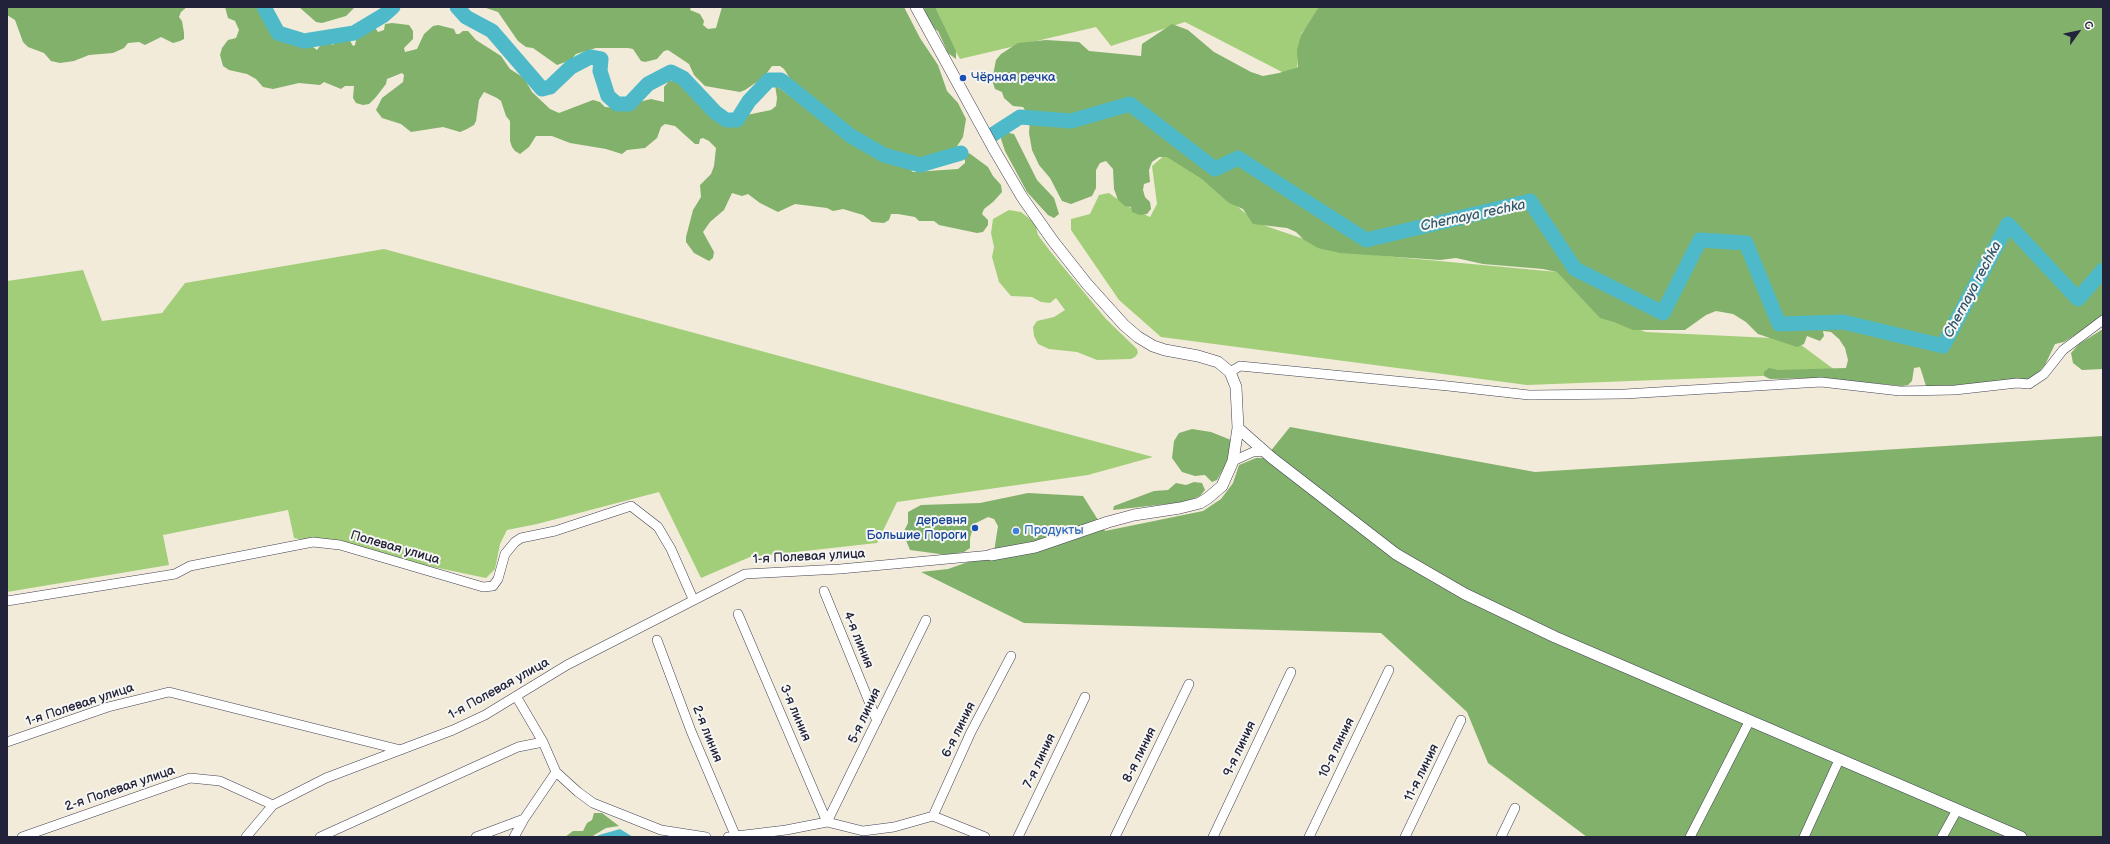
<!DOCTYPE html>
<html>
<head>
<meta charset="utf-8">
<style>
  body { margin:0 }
  #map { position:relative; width:2110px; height:844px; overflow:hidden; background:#f3ebda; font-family:"Balsamiq Sans",sans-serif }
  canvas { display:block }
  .frame { position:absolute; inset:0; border:8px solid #22223b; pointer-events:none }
  .north { position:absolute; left:2058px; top:12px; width:40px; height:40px; -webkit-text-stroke:3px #f6f6f2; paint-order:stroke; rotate:57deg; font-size:11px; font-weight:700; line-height:16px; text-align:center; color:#22223b }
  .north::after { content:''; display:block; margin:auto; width:14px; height:18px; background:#22223b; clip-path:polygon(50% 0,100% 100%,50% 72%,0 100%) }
</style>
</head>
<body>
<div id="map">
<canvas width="2110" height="844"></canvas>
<div class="frame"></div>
<div class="north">С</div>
</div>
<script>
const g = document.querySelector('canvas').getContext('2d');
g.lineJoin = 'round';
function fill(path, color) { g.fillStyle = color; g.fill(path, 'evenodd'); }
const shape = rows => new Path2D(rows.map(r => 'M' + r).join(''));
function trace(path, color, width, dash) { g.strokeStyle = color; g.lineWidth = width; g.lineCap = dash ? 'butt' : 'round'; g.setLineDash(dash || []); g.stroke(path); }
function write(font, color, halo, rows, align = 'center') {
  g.font = font + ' "Balsamiq Sans",sans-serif'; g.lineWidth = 4; g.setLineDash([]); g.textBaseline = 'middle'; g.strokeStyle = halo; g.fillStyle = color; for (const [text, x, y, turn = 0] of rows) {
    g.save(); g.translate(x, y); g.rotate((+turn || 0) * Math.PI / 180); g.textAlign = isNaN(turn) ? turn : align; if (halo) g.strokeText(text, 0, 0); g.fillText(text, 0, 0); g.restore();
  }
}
const green = shape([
  [931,7,1324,7,1301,34,1297,67,1284,73,1185,22,1111,46,1096,27,960,59],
  [1166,154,1200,175,1257,223,1342,252,1558,272,1597,314,1646,332,1793,339,1839,373,1527,385,1161,337,1119,300,1071,230,1071,219,1090,214,1099,195,1109,193,1127,206,1150,217,1157,204,1152,166],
  [1009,210,1021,212,1035,223,1038,235,1050,251,1106,319,1137,349,1138,353,1135,357,1131,359,1097,360,1077,352,1049,349,1038,344,1034,336,1033,327,1037,321,1054,317,1065,310,1056,298,1050,303,1041,302,1032,297,1011,296,999,282,992,257,994,247,991,233,993,219],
  [384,249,1153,457,1088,475,897,502,877,543,750,557,701,578,659,492,537,524,507,530,500,544,495,569,486,578,294,538,288,510,163,535,169,565,7,592,7,281,83,270,102,321,162,313,185,283]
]);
const forest = shape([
  [7,7,187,7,181,12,179,17,182,21,184,33,184,39,180,41,173,43,161,37,145,45,139,42,128,43,124,48,113,53,89,55,74,61,60,63,51,61,44,53,28,47,23,42,15,20,7,15],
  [225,7,258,7,277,37,293,43,305,41,317,50,323,42,328,42,333,45,338,33,345,32,353,46,355,45,357,36,367,29,374,26,378,32,384,30,385,24,392,23,409,25,413,31,413,39,404,48,405,52,417,49,424,34,433,26,438,25,454,29,456,34,459,34,463,31,468,31,476,40,501,56,510,69,524,78,532,92,550,109,559,113,593,100,600,102,605,107,631,109,639,102,651,99,664,102,664,87,669,81,676,80,700,105,719,120,729,125,737,117,771,110,776,106,777,98,775,85,791,97,794,85,784,69,780,66,772,66,764,77,745,90,740,92,705,86,694,75,689,64,668,50,664,51,657,59,645,62,641,61,633,49,628,48,596,48,576,54,571,60,557,65,533,48,526,47,518,41,498,12,483,7,691,7,690,10,700,14,704,21,703,25,708,29,716,28,722,7,904,7,920,38,938,65,947,91,958,103,966,119,963,137,952,154,936,163,905,160,907,166,913,172,958,169,965,163,965,158,969,153,988,167,993,176,1001,185,1002,192,993,202,984,209,982,214,988,220,988,225,983,232,977,233,939,225,934,221,919,221,915,217,898,214,891,214,889,220,884,223,872,222,863,215,843,209,833,211,827,208,795,204,778,212,760,203,748,194,742,196,732,193,724,210,710,222,703,232,714,252,713,258,709,261,694,253,686,242,686,237,693,210,701,197,700,185,711,174,714,166,716,148,709,141,703,138,700,139,699,144,695,144,675,126,665,124,661,127,657,138,645,148,627,150,622,154,606,149,570,143,552,136,536,136,529,147,520,154,515,151,512,147,510,141,510,121,506,116,501,101,497,98,484,92,479,100,476,121,474,125,467,129,460,132,443,127,411,132,401,124,382,118,376,110,382,98,403,82,404,75,402,73,387,79,386,84,376,97,369,104,363,105,356,103,353,98,354,86,345,86,341,89,324,82,320,85,299,83,273,89,263,87,256,79,247,74,229,70,223,66,220,55,222,48,228,40,236,38,239,30,235,21,228,18],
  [299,7,355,7,346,16,322,23,316,22],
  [924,7,935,7,956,51,956,59,948,53,938,31,933,28,925,15],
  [1319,7,2103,7,2103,317,2064,342,2055,344,2045,365,2032,379,1940,388,1926,386,1920,367,1914,368,1912,381,1908,385,1902,386,1819,378,1770,379,1764,376,1764,372,1769,368,1778,370,1846,368,1848,360,1845,348,1839,339,1831,332,1823,331,1824,336,1820,341,1807,336,1804,344,1797,347,1758,334,1746,322,1733,314,1716,311,1706,315,1685,330,1633,330,1614,322,1600,318,1557,272,1543,269,1483,264,1456,258,1440,260,1340,253,1318,248,1304,240,1296,232,1287,228,1253,224,1243,209,1229,203,1202,179,1167,157,1159,157,1152,162,1149,170,1150,182,1144,184,1143,190,1145,197,1150,202,1151,209,1147,214,1140,215,1132,212,1131,207,1125,206,1118,200,1114,189,1113,169,1106,161,1100,163,1096,170,1096,188,1092,196,1071,204,1062,201,1050,178,1039,165,1032,150,1029,133,1030,118,1023,107,1013,106,1004,98,1002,92,995,89,992,80,996,60,1001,54,1018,43,1046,40,1079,42,1089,51,1141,56,1142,44,1172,24,1188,30,1214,52,1251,72,1263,76,1279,73,1298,67,1297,50,1301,35],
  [1004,132,1014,134,1037,180,1054,198,1059,214,1054,218,1048,215,1027,192,1005,151,1001,139],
  [2103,329,2103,369,2082,370,2073,363,2071,353,2079,344],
  [1290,427,1535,472,2103,436,2103,837,1587,837,1488,763,1467,712,1381,633,1024,623,921,572,948,569,971,561,993,558,998,526,994,519,988,517,974,524,970,538,970,548,964,552,947,555,910,550,903,533,908,523,908,512,921,505,980,503,1028,493,1083,496,1105,531,1203,511,1221,499,1233,483,1239,465,1256,458,1265,458],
  [1192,429,1211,432,1231,440,1227,462,1217,480,1212,482,1205,475,1195,476,1182,472,1172,458,1174,441,1179,433],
  [1194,482,1202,483,1205,490,1200,496,1185,502,1113,510,1114,506,1154,491,1168,490,1176,483,1186,485],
  [594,813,602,813,619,826,606,828,591,837,565,837,573,831,583,831,587,823,592,820]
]);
const water = shape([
  [620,829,633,837,596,837,599,835]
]);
const river = shape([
  [264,7,278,33,304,41,354,33,384,15,393,7],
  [457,7,466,17,492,31,542,89,550,87,571,67,590,57,601,59,600,71,608,96,617,104,629,104,648,84,671,72,683,78,715,112,726,120,737,120,749,101,769,80,781,80,851,136,884,155,920,165,961,153],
  [992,135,1020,117,1071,121,1130,104,1215,169,1238,158,1366,240,1530,201,1575,269,1663,313,1700,240,1746,243,1779,324,1843,322,1943,346,2008,224,2078,299,2103,270]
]);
const minor = shape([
  [1230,372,1240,366,1448,386,1529,395,1625,394,1821,382,1900,391,1955,390,2017,383,2029,384,2044,374,2063,350,2103,320],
  [1233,461,1253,452,1265,451],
  [824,591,877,721],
  [7,601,175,574,190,566,313,542,340,545,483,587,493,586,498,579,505,554,515,542,521,538,555,531,631,506,658,527,671,549,693,599],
  [738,614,827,822],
  [657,640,691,731,736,837],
  [516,696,543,742,556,772,578,792,593,803,661,830,706,837],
  [7,742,108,707,169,692,401,750],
  [933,816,971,732,1011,656],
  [827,822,926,620],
  [22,837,190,778,220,781,273,805],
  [246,837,273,805,326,778,453,730,485,715,567,665,745,574,840,569,991,555],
  [320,837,518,747,543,742],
  [476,837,524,819],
  [514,837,524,819,556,772],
  [728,837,786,830,827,822,863,831,894,827,933,816,985,837],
  [1018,837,1085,697],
  [1115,837,1189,684],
  [1213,837,1291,672],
  [1309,837,1389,670],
  [1405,837,1461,720],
  [1501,837,1515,808],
  [1690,837,1749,722],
  [1804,837,1839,760],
  [1942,837,1957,810]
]);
const tertiary = shape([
  [916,7,995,151,1022,197,1053,241,1087,284,1124,325,1138,337,1153,346,1165,350,1198,356,1218,362,1230,372,1236,387,1238,428,1233,461,1222,486,1208,498,1200,503,1180,508,1134,515,1108,522,1035,547,991,555],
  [1238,428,1272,458,1396,554,1465,594,1555,637,2021,837]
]);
const markers = [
  [963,78,4,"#1a4fb4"],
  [975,528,4,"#1a4fb4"],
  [1016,531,4,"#3f7fe0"]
];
const transitNames = [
  ["Чёрная речка",971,78],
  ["деревня",967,521,"right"],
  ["Большие Пороги",967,536,"right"]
];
const shopNames = [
  ["Продукты",1024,531]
];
const streetNames = [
  ["Полевая улица",395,548,16],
  ["1-я Полевая улица",809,557,-3],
  ["4-я линия",858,640,68],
  ["1-я Полевая улица",499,689,-29],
  ["1-я Полевая улица",80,705,-18],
  ["3-я линия",795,713,67],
  ["5-я линия",865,716,-65],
  ["6-я линия",959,730,-64],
  ["2-я линия",707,734,68],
  ["10-я линия",1337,748,-64],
  ["9-я линия",1240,749,-65],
  ["8-я линия",1140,755,-64],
  ["7-я линия",1040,761,-65],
  ["11-я линия",1422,773,-64],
  ["2-я Полевая улица",120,789,-19]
];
const waterNames = [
  ["Chernaya rechka",1473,216,-12],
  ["Chernaya rechka",1973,290,-62]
];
fill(green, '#a2ce7a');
fill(forest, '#81b16a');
fill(water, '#4db9c9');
trace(river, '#4db9c9', 15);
trace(minor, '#414053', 10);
trace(tertiary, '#414053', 12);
trace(minor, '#fff', 9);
trace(tertiary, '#fff', 11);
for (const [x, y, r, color] of markers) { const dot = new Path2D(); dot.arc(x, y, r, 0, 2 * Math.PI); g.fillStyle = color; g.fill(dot); trace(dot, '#f6f6f2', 1.5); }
write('13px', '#164399', '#f6f6f2', transitNames, 'left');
write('13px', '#366cbe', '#f6f6f2', shopNames, 'left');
write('13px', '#22223b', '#f6f6f2', streetNames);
write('italic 14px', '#31576d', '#f6f6f2', waterNames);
</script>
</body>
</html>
